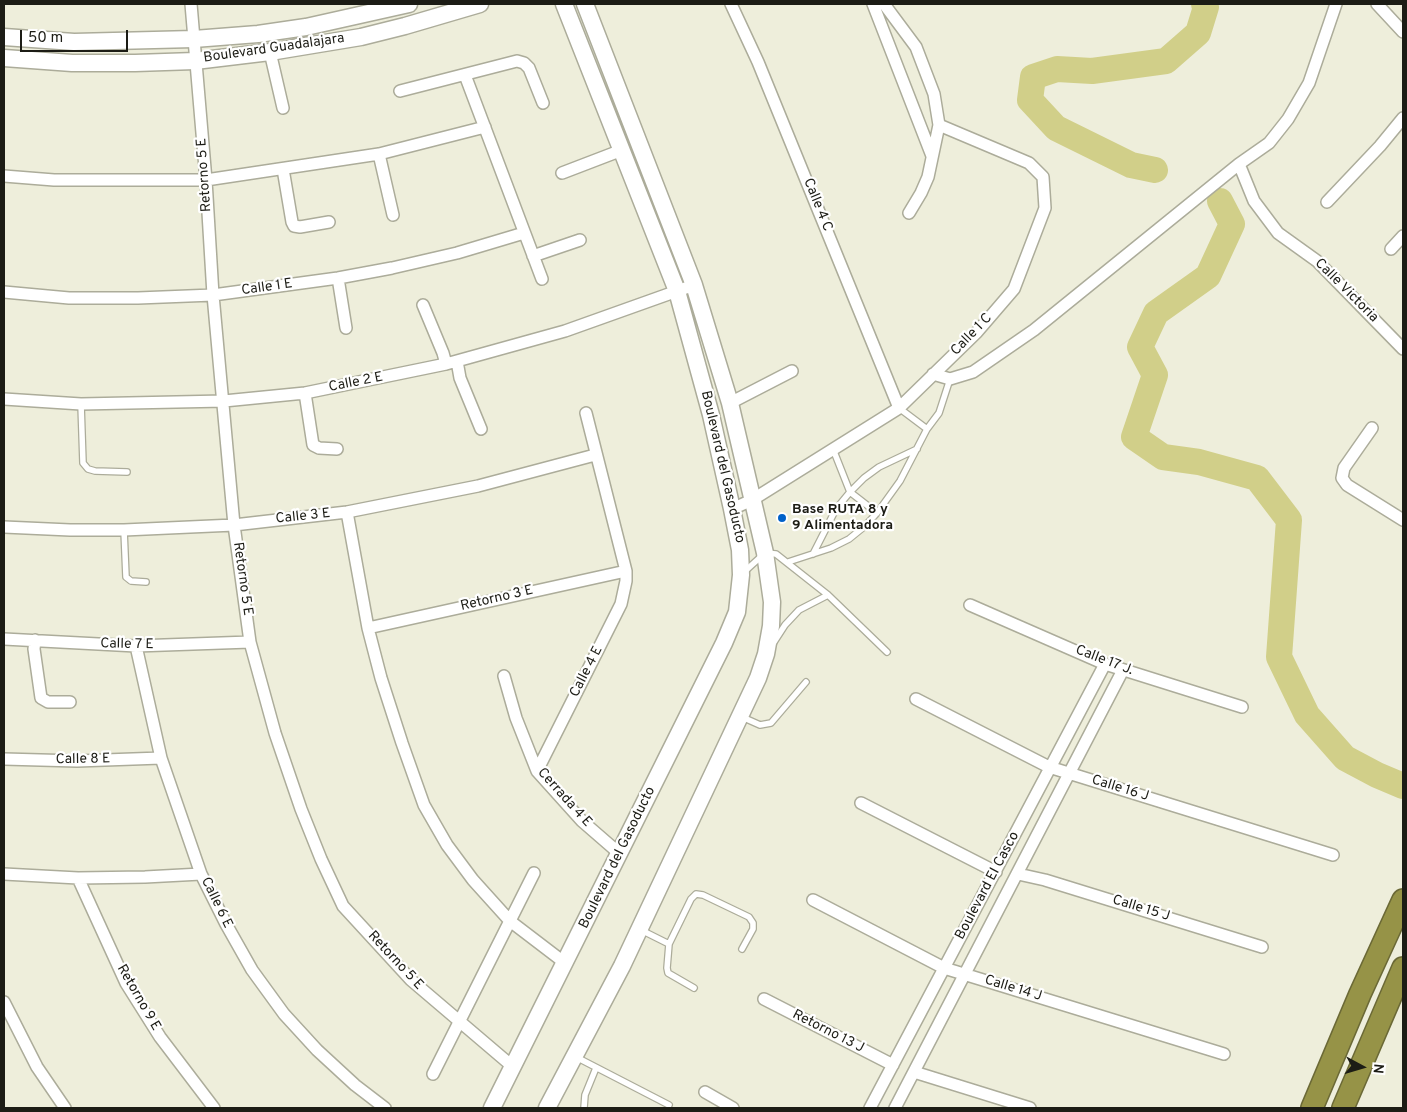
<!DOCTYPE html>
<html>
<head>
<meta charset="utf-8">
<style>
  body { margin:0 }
  #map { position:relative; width:1407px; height:1112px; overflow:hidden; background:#eeeedb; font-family:Overpass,sans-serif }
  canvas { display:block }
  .frame { position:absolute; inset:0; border:5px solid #1c1c15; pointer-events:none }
  .north { position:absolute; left:1337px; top:1042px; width:50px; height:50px; -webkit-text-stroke:4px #fff; paint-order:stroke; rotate:96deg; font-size:14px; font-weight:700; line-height:20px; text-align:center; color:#1c1c15 }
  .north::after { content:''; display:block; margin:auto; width:18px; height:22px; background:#1c1c15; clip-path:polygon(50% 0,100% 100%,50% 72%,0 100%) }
  .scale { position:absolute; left:20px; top:30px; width:108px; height:22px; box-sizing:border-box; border:2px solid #1c1c15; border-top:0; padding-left:6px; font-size:15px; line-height:18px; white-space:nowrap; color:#1c1c15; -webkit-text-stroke:4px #fff; paint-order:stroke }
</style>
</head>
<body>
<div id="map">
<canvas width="1407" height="1112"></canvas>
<div class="frame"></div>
<div class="north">N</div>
<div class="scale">50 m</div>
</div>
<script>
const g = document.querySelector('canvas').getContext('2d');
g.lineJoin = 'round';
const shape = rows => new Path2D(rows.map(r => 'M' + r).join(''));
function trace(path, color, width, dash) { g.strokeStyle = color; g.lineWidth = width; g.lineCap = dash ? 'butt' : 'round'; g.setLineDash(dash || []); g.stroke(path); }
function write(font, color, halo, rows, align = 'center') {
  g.font = font + ' Overpass,sans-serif'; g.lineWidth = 4.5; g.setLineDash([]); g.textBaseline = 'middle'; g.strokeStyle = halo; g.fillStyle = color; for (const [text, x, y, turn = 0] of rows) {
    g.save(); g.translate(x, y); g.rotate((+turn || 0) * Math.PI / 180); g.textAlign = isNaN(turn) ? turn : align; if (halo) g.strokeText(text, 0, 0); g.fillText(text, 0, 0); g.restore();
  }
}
const river = shape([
  [1155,170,1131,165,1056,128,1030,100,1033,77,1057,69,1092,71,1166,61,1198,33,1206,7,1204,4],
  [1220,201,1232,224,1208,276,1156,313,1140,347,1155,375,1134,437,1163,457,1199,462,1257,478,1289,520,1279,657,1307,715,1345,758,1377,775,1403,786]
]);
const lane = shape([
  [81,404,83,463,88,469,95,471,127,472],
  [899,408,927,429],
  [833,449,850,492,877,513],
  [124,530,126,577,131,581,146,582],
  [813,554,836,509,850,492,864,478,879,467,917,449],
  [788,562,831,548,849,539,865,526,877,513,900,481,927,429,939,413,950,379],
  [744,572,765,553,776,554,828,595,887,652],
  [774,642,785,625,799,610,828,595],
  [742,717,760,725,771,723,806,682],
  [641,930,669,944,691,899,696,894,703,895,749,917,753,923,753,929,742,949],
  [669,944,667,968,668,973,694,988],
  [576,1057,669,1105],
  [584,1108,585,1095,596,1068]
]);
const street = shape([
  [191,4,206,180,213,295,234,525,250,642,275,733,301,809,321,859,343,906,411,980,512,1066],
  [731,4,758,62,899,408],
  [873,4,932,156],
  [884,4,916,47,934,94,939,125,928,177,921,193,909,213],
  [1377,4,1403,32],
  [270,52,283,108],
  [465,75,542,279],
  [400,91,517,61,524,63,529,68,543,103],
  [379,154,393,215],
  [1239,164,1254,201,1278,233,1317,261,1403,349],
  [283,169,292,222,294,226,300,227,329,222],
  [562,173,622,150],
  [4,176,54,180,206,180,379,154,485,127],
  [1327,202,1380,146,1403,118],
  [1391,249,1403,236],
  [533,256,580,240],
  [338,278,346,328],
  [4,292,69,298,138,298,213,295,338,278,392,268,457,253,524,233],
  [423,305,443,353,446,364],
  [457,361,460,378,481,429],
  [933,374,950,379,973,372,1034,330,1239,164,1269,143,1288,119,1309,83,1336,4],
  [305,393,313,445,319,448,337,449],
  [4,399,81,404,224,401,305,393,446,364,565,331,694,285],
  [730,403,792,371],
  [1372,428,1344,468,1342,478,1347,485,1403,520],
  [732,509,752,500,899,408,977,332,1014,289,1045,208,1043,177,1029,163,939,125],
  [347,512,368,628,381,678,402,743,424,805,447,845,473,880,510,921,565,963],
  [4,527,70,530,124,530,234,525,347,512,478,486,595,455],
  [970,605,1105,664,1242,707],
  [368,628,626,571],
  [4,639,136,646,250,642],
  [35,640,34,649,41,698,48,702,70,702],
  [136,646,161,758,201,874,226,924,252,970,284,1014,317,1050,355,1085,385,1108],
  [504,676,516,718,537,771,582,821,620,854],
  [916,699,1049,767,1333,855],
  [4,759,77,761,161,758],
  [537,771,621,604,626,581,626,571,586,413],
  [861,803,996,872],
  [4,874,78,878,145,877,201,874],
  [1018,874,1045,880,1262,947],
  [78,878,126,983,160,1037,214,1108],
  [813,900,944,968,1224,1054],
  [764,999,893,1065],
  [4,1002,37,1067,65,1108],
  [914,1072,1030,1108],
  [433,1074,534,873],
  [705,1092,733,1108],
  [870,1108,1105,664],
  [895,1108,1123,670]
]);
const secondary = shape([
  [4,37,74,42,194,39,258,34,306,27,409,4],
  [4,58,72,63,135,63,195,61,270,52,361,37,405,26,480,4],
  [492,1108,724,643,737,612,741,575,740,550,732,509,711,415,677,291,564,4],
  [547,1108,622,966,758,678,766,654,771,626,772,602,765,553,730,403,694,285,585,4]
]);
const highway = shape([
  [1312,1108,1360,994,1403,900],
  [1343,1108,1403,968]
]);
const markers = [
  [782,518,5,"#0061c9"]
];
const streetNames = [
  ["Boulevard Guadalajara",274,49,-8],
  ["Retorno 5 E",205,175,-94],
  ["Calle 4 C",817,205,68],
  ["Calle 1 E",267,288,-8],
  ["Calle Victoria",1346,291,45],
  ["Calle 1 C",972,335,-46],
  ["Calle 2 E",356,383,-11],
  ["Boulevard del Gasoducto",722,467,77],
  ["Calle 3 E",303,517,-6],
  ["Retorno 5 E",242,579,82],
  ["Retorno 3 E",497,599,-13],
  ["Calle 7 E",127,645,1],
  ["Calle 17 J.",1104,661,21],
  ["Calle 4 E",587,672,-63],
  ["Calle 8 E",83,760,-1],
  ["Calle 16 J",1120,789,17],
  ["Cerrada 4 E",564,798,48],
  ["Boulevard del Gasoducto",618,858,-64],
  ["Boulevard El Casco",988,886,-62],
  ["Calle 6 E",216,903,64],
  ["Calle 15 J",1141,909,17],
  ["Retorno 5 E",395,961,47],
  ["Calle 14 J",1013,989,17],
  ["Retorno 9 E",138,998,60],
  ["Retorno 13 J",828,1032,27]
];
const poiNames = [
  ["Base RUTA 8 y",792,510],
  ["9 Alimentadora",792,526]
];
trace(river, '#d1cf89', 26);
trace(lane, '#acac9a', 8);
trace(street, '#acac9a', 14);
trace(secondary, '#acac9a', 19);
trace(highway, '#6b6936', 24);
trace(lane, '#fff', 5.5);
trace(street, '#fff', 11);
trace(secondary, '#fff', 16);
trace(highway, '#969347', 21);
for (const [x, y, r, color] of markers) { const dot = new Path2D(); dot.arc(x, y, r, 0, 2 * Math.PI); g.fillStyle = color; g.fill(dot); trace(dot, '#fff', 2); }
write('14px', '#1c1c15', '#fff', streetNames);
write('bold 14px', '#1c1c15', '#fff', poiNames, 'left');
</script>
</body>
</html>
